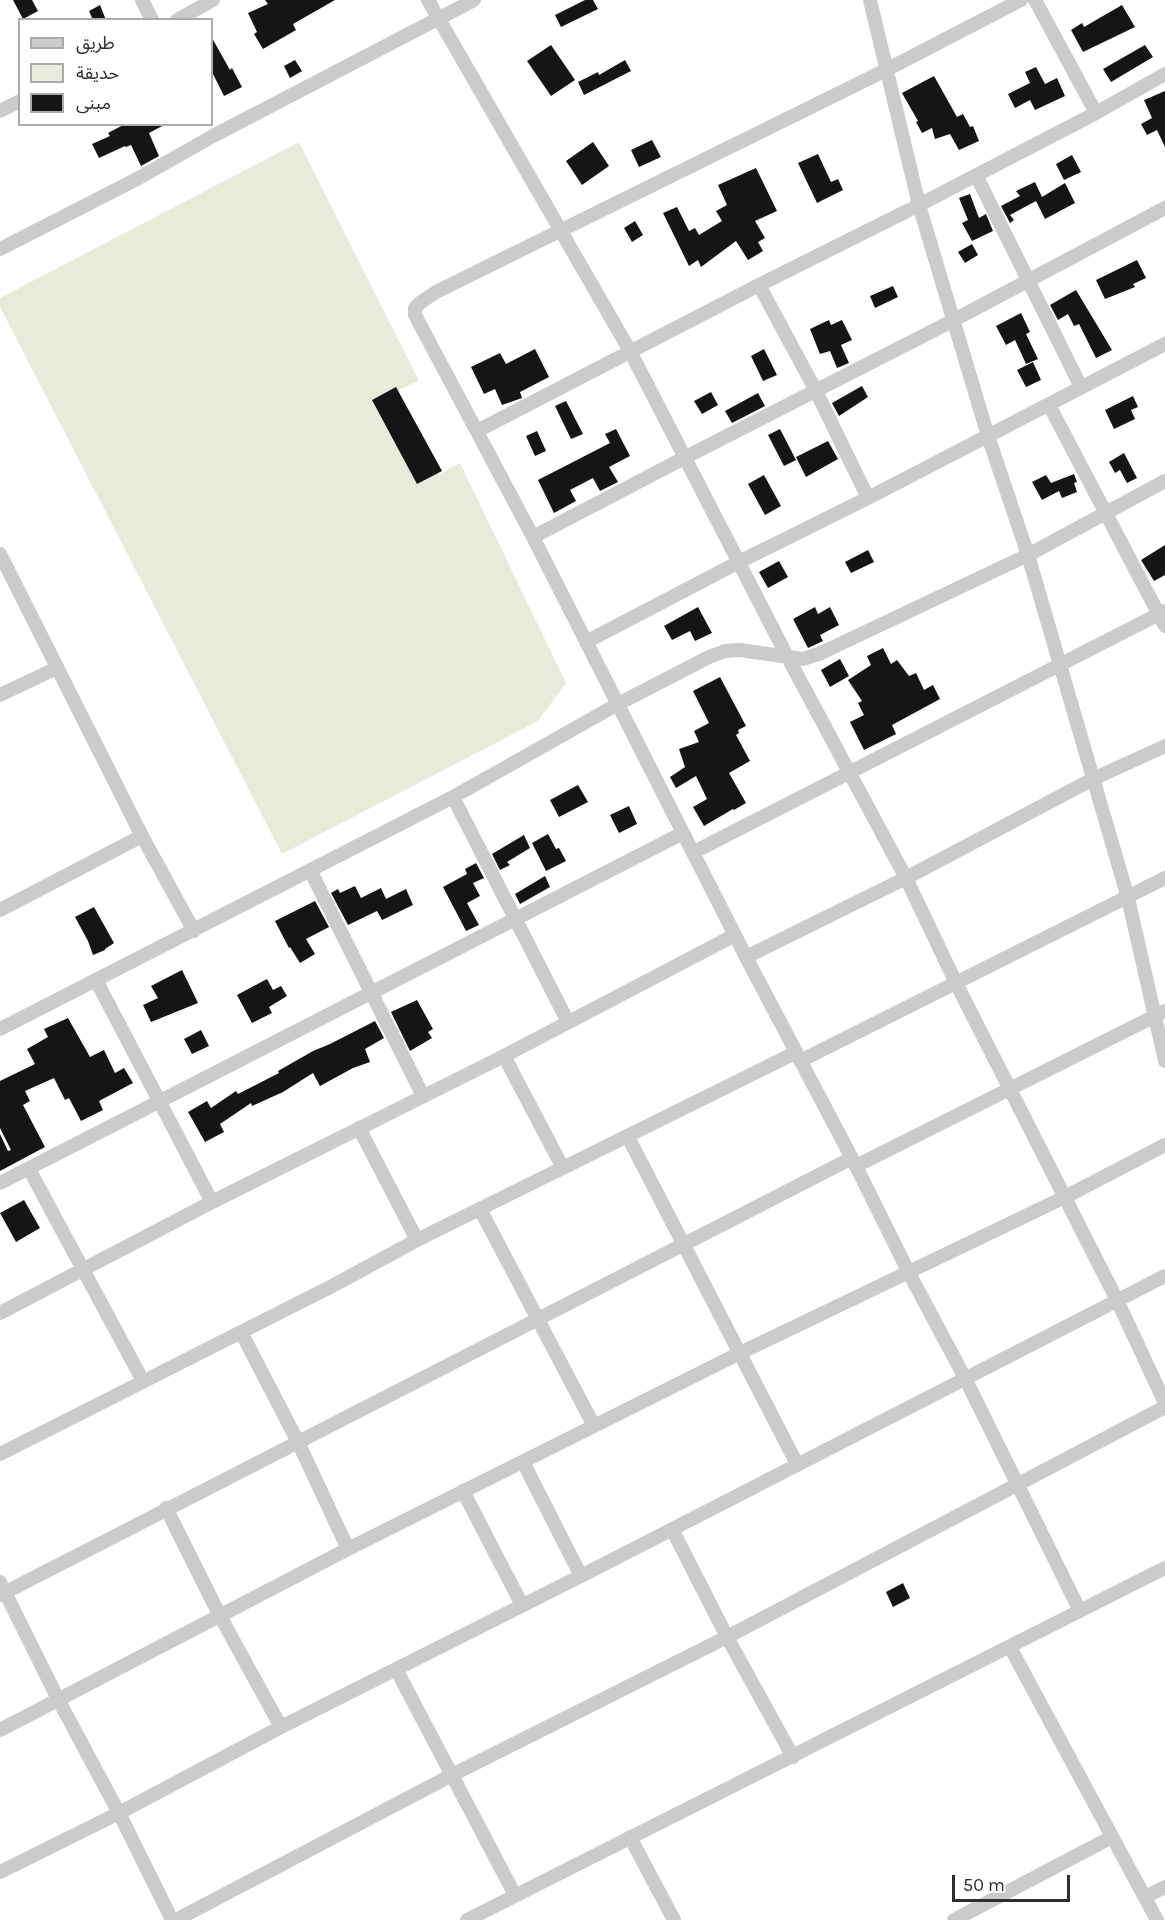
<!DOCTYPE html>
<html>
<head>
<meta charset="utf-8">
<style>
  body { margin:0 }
  #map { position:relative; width:1165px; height:1920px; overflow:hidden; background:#fff; font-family:Karla,"Noto Sans Arabic",sans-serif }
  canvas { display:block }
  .legend { position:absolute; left:18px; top:18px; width:195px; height:108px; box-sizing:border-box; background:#fff; border:2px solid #ababab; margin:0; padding:8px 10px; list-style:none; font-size:18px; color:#2e2e2e }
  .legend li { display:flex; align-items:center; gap:12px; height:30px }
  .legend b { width:30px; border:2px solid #ababab }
  .scale { position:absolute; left:952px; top:1875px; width:118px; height:27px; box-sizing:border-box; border:3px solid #2e2e2e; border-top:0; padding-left:8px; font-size:18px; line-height:21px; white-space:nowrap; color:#2e2e2e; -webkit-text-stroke:4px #fff; paint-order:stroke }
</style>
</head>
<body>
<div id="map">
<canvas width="1165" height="1920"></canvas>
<ul class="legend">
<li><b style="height:8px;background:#cbcbcb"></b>طريق</li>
<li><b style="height:16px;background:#e7ebdc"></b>حديقة</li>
<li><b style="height:16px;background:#151515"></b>مبنى</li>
</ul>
<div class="scale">50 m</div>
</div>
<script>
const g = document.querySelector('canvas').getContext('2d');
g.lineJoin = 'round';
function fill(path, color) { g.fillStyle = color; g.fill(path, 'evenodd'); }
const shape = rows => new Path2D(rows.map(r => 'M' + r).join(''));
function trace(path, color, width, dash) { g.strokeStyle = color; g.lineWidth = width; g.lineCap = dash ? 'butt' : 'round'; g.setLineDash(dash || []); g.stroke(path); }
const green = shape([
  [299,142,419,381,396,391,439,474,460,463,566,683,538,721,282,854,0,307,0,298]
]);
const building = shape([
  [13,0,32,0,38,11,23,19],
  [265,0,335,0,293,24,296,30,263,49,254,34,257,32,248,13,268,4],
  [585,0,593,0,598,9,561,27,555,15],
  [100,5,106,20,93,20,89,11],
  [1122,5,1135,27,1083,52,1071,30,1082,23,1084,27],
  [212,38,230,70,232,68,242,87,224,96,212,72],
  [551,45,575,80,551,96,527,61],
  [1145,45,1153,57,1111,82,1103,69],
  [295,60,302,71,290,78,284,66],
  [625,60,631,71,584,95,578,82,598,72,599,75],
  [1036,67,1045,84,1057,78,1065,96,1035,110,1030,100,1015,108,1008,94,1030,83,1025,72],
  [934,76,957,117,963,114,970,127,973,126,979,141,959,150,950,134,935,139,932,128,922,133,916,122,918,121,902,93],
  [1165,91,1165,147,1157,130,1147,135,1141,124,1152,118,1144,100],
  [125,124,166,124,149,133,159,156,141,166,131,145,126,147,125,146,99,158,92,144,110,136,108,133],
  [652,140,661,157,639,167,631,150],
  [593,142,609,166,582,185,566,161],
  [818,154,831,182,838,179,843,190,817,203,798,163],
  [1072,155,1081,172,1064,180,1056,164],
  [756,168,777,211,755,221,765,238,758,242,763,251,748,260,736,241,701,267,698,260,689,266,663,213,677,207,689,231,695,228,699,235,722,221,716,211,727,205,718,185],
  [1035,182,1042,197,1065,183,1075,203,1045,219,1036,201,1010,215,1014,220,1010,223,1001,206,1020,196,1016,191],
  [970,194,979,218,986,214,993,231,972,241,962,223,968,220,959,198],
  [635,221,643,235,632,242,624,228],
  [972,244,978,255,965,263,958,252],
  [1137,260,1146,278,1133,284,1135,287,1105,299,1096,280],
  [893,286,898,297,875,308,870,296],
  [1076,290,1112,350,1096,358,1079,324,1074,326,1068,314,1058,320,1050,305],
  [1021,313,1030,332,1026,334,1038,359,1026,364,1015,340,1006,345,996,326],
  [829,320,831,325,842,320,852,340,841,345,849,363,837,368,830,351,820,354,810,329],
  [535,349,549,377,520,392,522,398,502,405,495,389,484,394,471,367,500,353,506,364],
  [764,349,777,375,763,381,751,356],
  [1033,362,1041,380,1026,387,1017,370],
  [862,386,868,397,839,416,832,403],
  [396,387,442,471,417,484,372,400],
  [711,392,718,405,702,414,694,401],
  [758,393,765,406,732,423,725,411],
  [1133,396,1138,407,1131,410,1135,419,1114,429,1105,410],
  [566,401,583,434,571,439,555,406],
  [616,429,630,456,609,467,618,482,600,491,593,478,570,490,576,501,554,513,538,480,610,443,605,434],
  [780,429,796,460,784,466,768,435],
  [537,431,546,451,535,456,526,436],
  [828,441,838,459,806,477,796,457],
  [1124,453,1137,478,1127,483,1120,470,1115,473,1109,462],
  [1074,474,1077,482,1074,483,1077,492,1062,498,1059,491,1042,500,1032,482,1046,475,1051,483],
  [764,475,781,506,765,515,748,484],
  [1165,545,1165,575,1154,581,1141,560],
  [868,550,874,562,851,573,845,562],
  [779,561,788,577,768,588,759,572],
  [698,607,712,633,695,641,690,631,672,640,664,626],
  [815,607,818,614,830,607,839,625,820,635,823,641,808,648,793,619],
  [883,648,891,664,897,660,909,676,916,673,924,690,933,685,940,699,892,725,896,734,864,750,850,722,864,715,858,703,862,701,848,680,871,665,867,656],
  [840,659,849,676,830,687,821,670],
  [720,677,746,726,738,730,739,733,736,735,750,761,729,773,746,803,734,810,733,809,704,826,693,807,707,799,696,776,676,788,670,777,685,767,679,749,699,742,694,731,709,723,693,691],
  [578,785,588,802,559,817,550,800],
  [629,806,637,824,619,833,610,815],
  [548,834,556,849,559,848,566,861,546,871,532,843],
  [524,835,530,848,507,862,510,865,500,870,492,854],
  [476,863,484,878,473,883,480,896,467,903,479,925,466,931,443,887,467,874,465,869],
  [545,876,550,887,520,904,515,894],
  [355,886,361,898,381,888,386,899,406,889,413,905,382,920,377,911,348,925,331,893,338,889,340,893],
  [315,901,329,927,306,939,315,954,300,963,290,947,289,948,275,921],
  [94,907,114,943,105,949,105,950,93,955,88,941,75,917],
  [182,970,198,1003,151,1022,143,1005,158,998,151,986],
  [267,979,273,990,281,986,287,996,269,1007,272,1013,252,1023,237,995],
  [417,1000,433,1029,428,1032,432,1038,410,1051,391,1012],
  [68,1018,90,1057,104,1050,115,1073,124,1068,133,1083,99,1101,103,1110,81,1121,69,1098,65,1100,54,1078,25,1091,30,1101,23,1105,45,1147,0,1171,0,1134,8,1151,11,1150,0,1128,0,1081,35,1064,27,1049,48,1037,44,1029],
  [375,1021,384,1038,365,1049,370,1062,353,1068,320,1086,313,1073,283,1092,252,1106,251,1103,220,1124,224,1132,205,1142,188,1112,207,1101,211,1108,236,1091,238,1094,279,1073,278,1071,313,1051,330,1044],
  [201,1030,209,1046,192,1054,184,1039],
  [24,1200,40,1228,16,1242,0,1213],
  [903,1583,910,1598,893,1607,886,1592]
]);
const street = shape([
  [142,0,152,20],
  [428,0,630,351,787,656,906,878,956,983,1117,1300,1165,1403],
  [870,0,919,205,988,436,1028,555,1128,898,1165,1061],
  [1021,0,886,70,436,292,421,302,415,308,415,315,533,537,746,957,856,1166,909,1273,965,1378,1080,1611],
  [1035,0,1096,113],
  [177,20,213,0],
  [0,111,20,101],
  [976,175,1081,387],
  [0,249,137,179,213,136,474,0],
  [759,285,816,391,868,498],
  [1049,405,1165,626],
  [477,431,759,285,919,205,1096,113,1165,74],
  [533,537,686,457,954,320,1165,208],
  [0,554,142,836,194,931],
  [586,642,739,562,868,498,1165,344],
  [0,695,57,668],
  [453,797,568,1022],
  [694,852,1165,611],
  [310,870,423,1096],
  [0,910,142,836],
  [746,957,906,878,1093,779,1165,746],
  [96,980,212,1202],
  [0,1029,453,797,618,704,709,657,725,651,740,650,803,659,821,653,1028,555,1165,481],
  [504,1056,563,1168],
  [800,1061,1165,878],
  [359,1128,417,1240],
  [628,1137,797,1464],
  [856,1166,1165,1011],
  [29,1169,143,1381],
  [0,1183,683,833],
  [480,1209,594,1426],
  [0,1313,212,1202,504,1056,735,935],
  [241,1332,298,1442,348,1549],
  [0,1454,336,1284,417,1240,795,1053],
  [523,1462,581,1576],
  [463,1491,522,1605],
  [166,1508,220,1616,281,1727],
  [672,1529,727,1637,793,1757],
  [0,1582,59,1701,119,1813,172,1920],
  [0,1595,852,1158],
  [1010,1647,1157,1920],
  [396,1669,515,1895],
  [0,1730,348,1549,740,1353,1065,1197,1165,1145],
  [630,1837,674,1920],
  [0,1872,119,1813,281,1727,581,1576,1165,1276],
  [1145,1897,1165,1887],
  [176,1920,452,1775,727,1637,1165,1407],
  [467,1920,1165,1568],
  [954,1920,1112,1837]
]);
fill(green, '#e7ebdc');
fill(building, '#151515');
trace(street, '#cbcbcb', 14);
</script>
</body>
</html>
